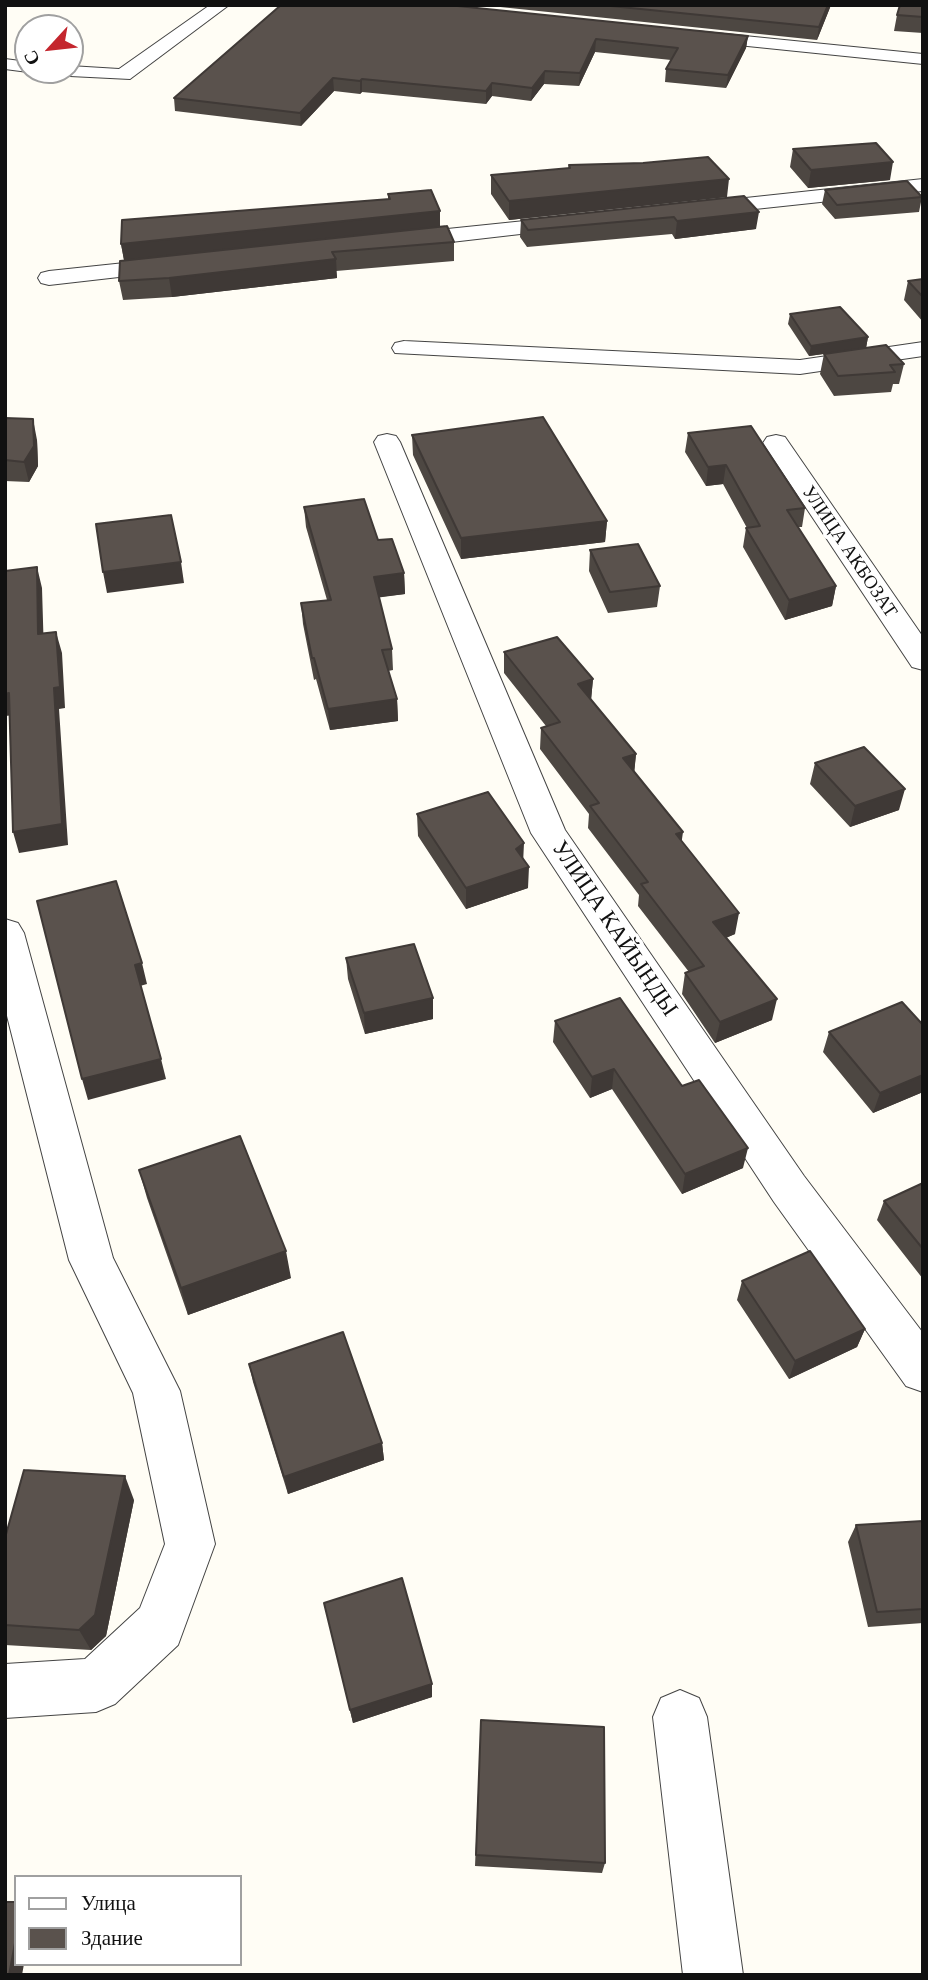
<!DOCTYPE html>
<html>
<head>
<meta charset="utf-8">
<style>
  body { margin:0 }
  #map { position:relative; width:928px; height:1980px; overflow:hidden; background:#fffdf5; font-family:Georgia,serif }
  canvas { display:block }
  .frame { position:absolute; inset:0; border:7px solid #111; pointer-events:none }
  .legend { position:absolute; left:14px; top:1875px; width:228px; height:91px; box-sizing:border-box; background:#fff; border:2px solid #a0a0a0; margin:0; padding:9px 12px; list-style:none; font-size:21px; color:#111 }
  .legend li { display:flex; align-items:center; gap:14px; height:35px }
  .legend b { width:35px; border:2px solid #a0a0a0 }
  .north { position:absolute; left:14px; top:14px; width:70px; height:70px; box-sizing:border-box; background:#fff; border:2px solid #a0a0a0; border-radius:50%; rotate:243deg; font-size:19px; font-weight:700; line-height:28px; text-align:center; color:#111 }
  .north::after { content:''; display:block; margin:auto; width:24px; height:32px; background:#c4262e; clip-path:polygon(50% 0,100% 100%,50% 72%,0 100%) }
</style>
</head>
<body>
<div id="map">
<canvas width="928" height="1980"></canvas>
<div class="frame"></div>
<ul class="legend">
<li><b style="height:9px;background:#fff"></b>Улица</li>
<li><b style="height:19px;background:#5a524d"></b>Здание</li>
</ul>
<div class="north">С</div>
</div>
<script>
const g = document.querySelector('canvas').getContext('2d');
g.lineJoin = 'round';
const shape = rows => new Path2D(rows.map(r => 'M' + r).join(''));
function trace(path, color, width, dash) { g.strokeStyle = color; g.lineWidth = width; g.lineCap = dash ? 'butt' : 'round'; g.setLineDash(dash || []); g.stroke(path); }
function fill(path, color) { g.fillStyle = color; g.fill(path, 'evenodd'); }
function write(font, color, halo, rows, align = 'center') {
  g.font = font + ' Georgia,serif'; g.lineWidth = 7; g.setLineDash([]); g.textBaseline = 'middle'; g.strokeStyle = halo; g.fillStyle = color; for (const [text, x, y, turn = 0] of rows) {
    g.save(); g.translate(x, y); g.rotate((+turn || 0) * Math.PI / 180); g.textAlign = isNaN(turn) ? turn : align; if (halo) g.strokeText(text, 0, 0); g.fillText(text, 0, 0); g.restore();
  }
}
const street = shape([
  [210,5,229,5,130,79,50,75,41,70,70,70,70,66,119,69,210,5],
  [695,31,923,54,923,64,689,40,686,36,695,31],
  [5,59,28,62,28,70,35,70,28,72,5,69,5,59],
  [923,179,923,191,699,215,691,214,688,209,691,204,699,203,923,179],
  [573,216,581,217,584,222,581,227,399,248,391,246,388,241,391,236,399,234,573,216],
  [172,258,180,260,183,265,180,270,49,285,41,283,38,278,41,273,49,271,172,258],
  [404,341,800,360,923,342,923,356,800,374,395,353,392,348,395,343,404,341],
  [387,434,396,436,400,442,565,830,804,1176,923,1333,923,1392,906,1386,774,1202,531,833,374,442,378,436,387,434],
  [776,435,785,437,923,637,923,670,912,667,763,443,767,437,776,435],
  [5,919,18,923,24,933,113,1258,180,1391,215,1544,178,1645,115,1704,96,1712,5,1718,5,1664,85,1659,140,1608,165,1544,133,1393,69,1260,5,1008,5,919],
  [680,1690,699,1698,707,1717,743,1975,683,1975,653,1717,661,1698,680,1690]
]);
const wall = shape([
  [281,5,748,36,746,48,726,88,665,82,666,69,671,60,595,52,579,86,544,84,531,101,492,96,486,104,362,92,360,94,334,91,301,126,175,111,174,98],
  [481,5,831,5,817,40],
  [923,5,923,33,894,31,897,15],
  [793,149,890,180,808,188,790,167],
  [569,165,727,197,509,220,491,194,491,175,568,168],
  [825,190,922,197,919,212,835,219,822,204],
  [388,194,440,211,440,227,454,242,454,261,336,271,337,278,172,297,123,300,119,281,124,260,121,244,388,199],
  [744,196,756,229,675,239,672,234,527,247,520,237,521,220],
  [923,279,923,322,904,300,908,281],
  [790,314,868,337,866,348,809,356,788,324],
  [824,354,904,364,899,384,893,384,891,392,834,396,820,374],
  [5,418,37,440,38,466,29,482,5,481],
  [688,433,805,508,802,527,798,527,836,586,832,606,785,620,743,547,746,528,747,528,723,484,706,486,685,452],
  [412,435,607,521,605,542,461,559,413,455],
  [304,507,378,540,404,573,405,594,379,597,392,649,393,670,388,671,397,699,398,721,330,730,316,679,314,680,303,624,301,603,327,600,306,527],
  [590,550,660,586,657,607,608,613,589,571],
  [504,652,593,679,591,700,636,754,634,772,681,842,735,934,726,938,772,1020,715,1043,682,994,685,973,689,972,638,906,639,895,588,828,589,814,540,749,541,728,546,726,504,673],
  [815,763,899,810,850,827,810,784],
  [417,814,523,860,528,888,466,909,418,836],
  [346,958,433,1019,365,1034,348,979],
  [555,1021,682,1086,743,1168,682,1194,612,1089,590,1098,553,1042],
  [923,1025,923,1092,873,1113,823,1052,829,1032],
  [139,1170,291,1278,188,1315,147,1198],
  [923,1183,923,1279,877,1220,884,1201],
  [742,1281,865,1329,857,1347,789,1379,737,1300],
  [249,1364,382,1443,384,1460,288,1494,253,1382],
  [134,1500,106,1636,91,1650,5,1645,5,1538],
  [923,1521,923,1623,868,1627,848,1542,856,1525],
  [324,1603,432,1697,353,1723],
  [481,1720,605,1863,602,1873,475,1866]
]);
const shadedWall = shape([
  [828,5,831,5,817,40,819,27],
  [748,36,746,48,726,88,728,75],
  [596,39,595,52,579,86,580,73],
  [545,71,544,84,531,101,532,88],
  [333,78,334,91,301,126,300,113],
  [362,79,362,92,360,94,360,81],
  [492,83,492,96,486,104,486,91],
  [893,162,890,180,808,188,811,170],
  [729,179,727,197,509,220,509,201],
  [440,211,440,227,124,260,121,244],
  [759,212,756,229,675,239,677,221],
  [336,259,337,278,172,297,169,278],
  [868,337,866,348,809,356,811,346],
  [33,419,37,440,38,466,29,482,24,462],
  [726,465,723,484,706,486,708,467],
  [607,521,605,542,461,559,461,538],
  [181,562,184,583,107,593,103,572],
  [37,567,42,588,44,655,38,634],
  [404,573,405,594,375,598,374,577],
  [836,586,832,606,785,620,789,600],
  [56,632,62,653,65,708,59,709,68,845,19,853,13,832,54,688],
  [593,679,591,700,578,684],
  [9,693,15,715,5,716,5,694],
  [397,699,398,721,330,730,328,709],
  [636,754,634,775,623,758],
  [905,789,899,810,850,827,855,806],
  [683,832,680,853,676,834],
  [524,843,523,864,516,849],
  [529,867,528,888,466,909,466,888],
  [739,913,735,934,710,944,713,922],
  [142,963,147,984,140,986,135,965],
  [433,998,433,1019,365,1034,364,1013],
  [777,999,772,1020,715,1043,720,1022],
  [161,1059,166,1079,88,1100,82,1079],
  [614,1069,612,1089,590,1098,592,1077],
  [923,1075,923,1092,873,1113,880,1093],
  [748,1148,743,1168,682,1194,685,1174],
  [286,1251,291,1278,188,1315,181,1288],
  [865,1329,857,1347,789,1379,795,1361],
  [382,1443,384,1460,288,1494,284,1477],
  [125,1476,134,1500,106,1636,91,1650,79,1630],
  [432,1684,432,1697,353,1723,350,1710],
  [16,1938,16,1964,24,1964,22,1975,9,1975]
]);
const building = shape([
  [281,5,448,5,748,36,728,75,666,69,678,48,596,39,580,73,545,71,532,88,492,83,486,91,362,79,360,81,333,78,300,113,174,98,281,5],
  [601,5,828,5,819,27,601,5],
  [900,5,923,5,923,17,897,15,900,5],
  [876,143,893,162,811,170,793,149,876,143],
  [708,157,729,179,509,201,491,175,570,168,569,165,643,163,708,157],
  [907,181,922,197,837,205,825,190,907,181],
  [431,190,440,211,121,244,122,220,390,199,388,194,431,190],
  [744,196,759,212,677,221,674,217,528,230,521,220,744,196],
  [447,226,454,242,332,252,336,259,169,278,119,281,120,261,447,226],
  [923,279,923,297,908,281,923,279],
  [840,307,868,337,811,346,790,314,840,307],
  [886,345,904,364,890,365,895,372,838,376,824,354,886,345],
  [543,417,607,521,461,538,412,435,543,417],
  [5,418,33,419,34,446,24,462,5,460,5,418],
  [751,426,805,508,787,510,836,586,789,600,746,528,760,526,726,465,708,467,688,433,751,426],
  [364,499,378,540,392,539,404,573,374,577,392,649,382,650,397,699,328,709,314,658,312,658,301,603,331,600,304,507,364,499],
  [171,515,181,562,103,572,96,524,171,515],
  [638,544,660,586,610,592,590,550,638,544],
  [37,567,38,634,56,632,60,687,54,688,62,824,13,832,9,693,5,694,5,571,37,567],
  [557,637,593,679,578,684,636,754,623,758,683,832,676,834,739,913,713,922,777,999,720,1022,685,973,704,966,641,884,648,882,590,806,599,803,541,728,560,722,504,652,557,637],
  [864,747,905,789,855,806,815,763,864,747],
  [488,792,524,843,516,849,529,867,466,888,417,814,488,792],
  [116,881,142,963,135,965,161,1059,82,1079,37,901,116,881],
  [414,944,433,998,364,1013,346,958,414,944],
  [620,998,682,1086,699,1080,748,1148,685,1174,614,1069,592,1077,555,1021,620,998],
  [902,1002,923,1025,923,1075,880,1093,829,1032,902,1002],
  [240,1136,286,1251,181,1288,139,1170,240,1136],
  [923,1183,923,1249,884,1201,923,1183],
  [810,1251,865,1329,795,1361,742,1281,810,1251],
  [343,1332,382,1443,284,1477,249,1364,343,1332],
  [24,1470,125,1476,95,1615,79,1630,5,1625,5,1538,24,1470],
  [923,1521,923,1609,877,1612,856,1525,923,1521],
  [402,1578,432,1684,350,1710,324,1603,402,1578],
  [481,1720,604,1727,605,1863,476,1855,481,1720],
  [5,1902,16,1902,16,1938,9,1975,5,1975,5,1902]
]);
const farStreetnames = [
  ["УЛИЦА АКБОЗАТ",849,552,56]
];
const streetNames = [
  ["УЛИЦА КАЙЫНДЫ",614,929,56]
];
trace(street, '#444', 2);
fill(street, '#fff');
fill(wall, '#4d4742');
fill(shadedWall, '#3f3936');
fill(building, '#5a524d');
trace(building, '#3f3936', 2);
write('19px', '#111', '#fff', farStreetnames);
write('23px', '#111', '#fff', streetNames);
</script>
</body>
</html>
